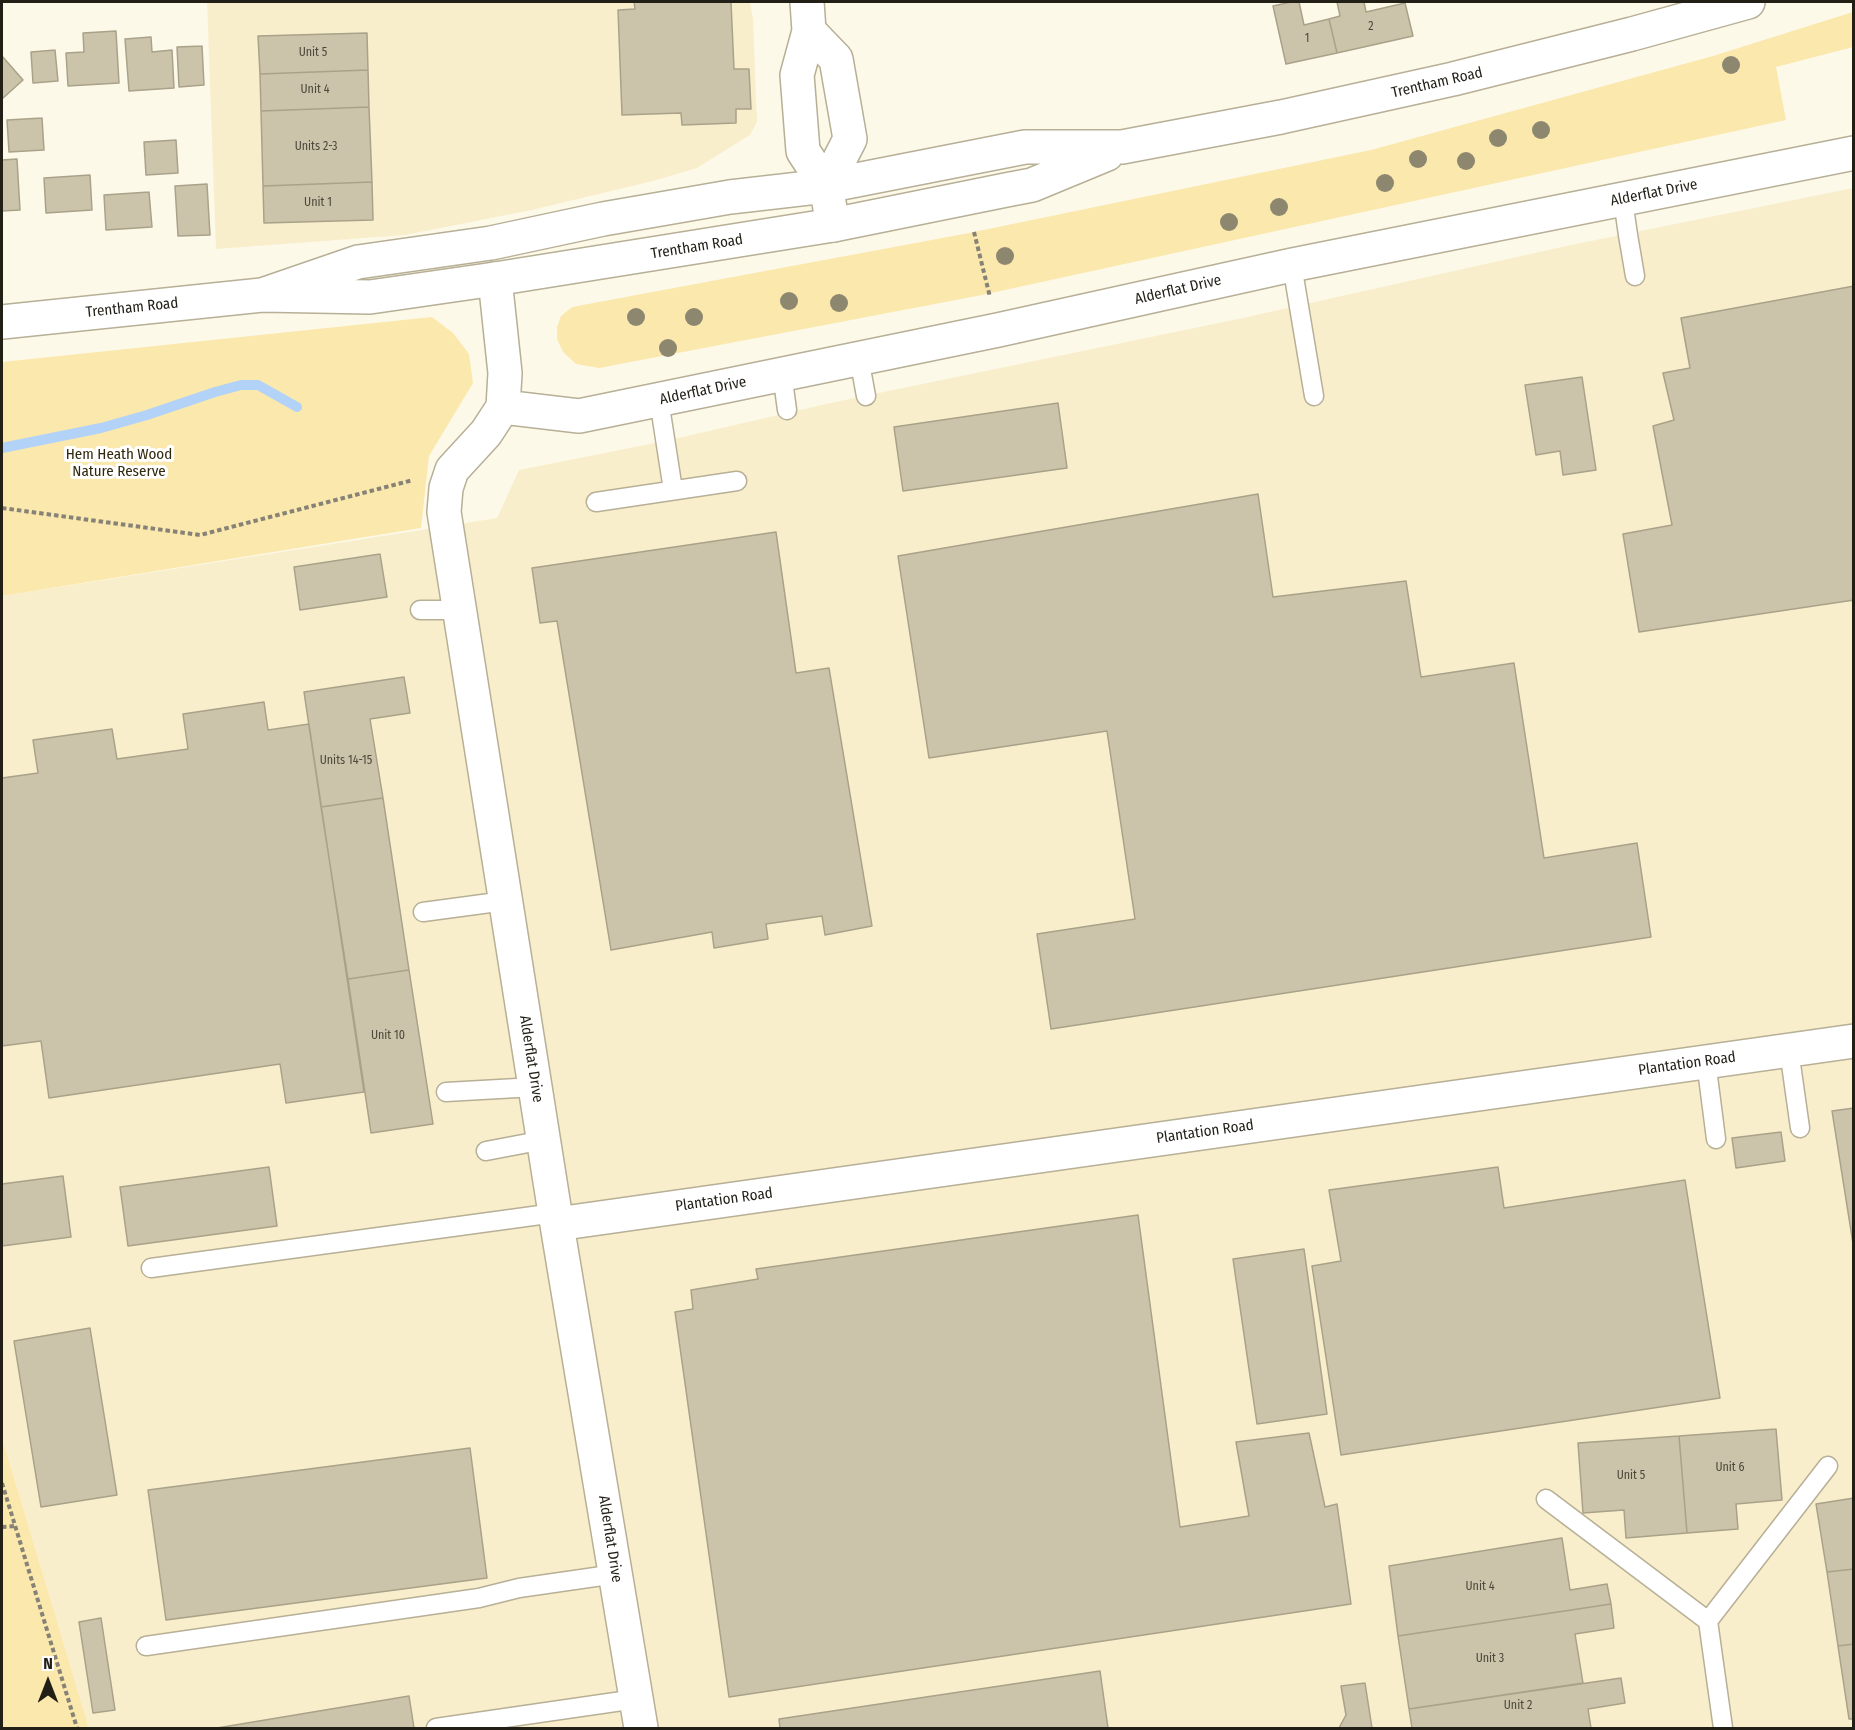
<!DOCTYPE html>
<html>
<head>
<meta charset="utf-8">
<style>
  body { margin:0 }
  #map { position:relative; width:1855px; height:1730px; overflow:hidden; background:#fdf9e9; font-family:"Fira Sans Condensed",sans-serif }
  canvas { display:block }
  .frame { position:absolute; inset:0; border:3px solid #221f16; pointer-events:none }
  .north { position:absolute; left:18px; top:1652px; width:60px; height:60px; -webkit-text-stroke:4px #fff; paint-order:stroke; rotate:0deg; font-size:16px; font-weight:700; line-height:24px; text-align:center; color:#221f16 }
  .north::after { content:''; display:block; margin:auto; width:21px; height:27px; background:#221f16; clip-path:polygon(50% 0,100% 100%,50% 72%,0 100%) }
</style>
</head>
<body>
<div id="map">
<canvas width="1855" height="1730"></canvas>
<div class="frame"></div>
<div class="north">N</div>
</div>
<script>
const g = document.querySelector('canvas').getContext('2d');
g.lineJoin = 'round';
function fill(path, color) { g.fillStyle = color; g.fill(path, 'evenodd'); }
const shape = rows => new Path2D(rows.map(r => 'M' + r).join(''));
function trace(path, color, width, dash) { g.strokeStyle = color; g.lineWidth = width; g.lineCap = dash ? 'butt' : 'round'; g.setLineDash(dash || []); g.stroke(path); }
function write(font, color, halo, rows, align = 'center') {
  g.font = font + ' "Fira Sans Condensed",sans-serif'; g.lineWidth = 6; g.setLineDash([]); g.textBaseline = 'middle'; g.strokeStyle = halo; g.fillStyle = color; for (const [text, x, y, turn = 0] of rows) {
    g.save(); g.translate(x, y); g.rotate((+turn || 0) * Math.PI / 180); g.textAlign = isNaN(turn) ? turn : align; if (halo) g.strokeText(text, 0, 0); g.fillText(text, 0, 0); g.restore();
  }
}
const built = shape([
  [207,2,750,2,753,19,757,122,750,135,697,168,653,181,532,210,405,235,216,249],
  [1853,188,1853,1728,88,1728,2,1438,2,596,497,518,519,470,665,441,835,402,1238,319,1566,246]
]);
const green = shape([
  [1853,12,1853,47,1776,67,1786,120,982,295,599,368,576,364,563,352,557,339,557,327,561,316,572,307,969,233,1371,150,1713,56],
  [432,317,453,333,469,354,473,383,429,456,421,528,2,596,2,362],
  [2,1438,86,1719,88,1728,2,1728]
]);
const stream = shape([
  [2,448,101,428,147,415,215,392,241,385,258,385,297,407]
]);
const building = shape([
  [634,2,731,2,734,69,749,69,751,109,736,109,736,123,682,125,681,113,622,115,618,10,635,9,634,2],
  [1291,2,1299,2,1304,25,1329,19,1337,53,1286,64,1273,6,1291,2],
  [1337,2,1364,2,1366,12,1405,3,1413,36,1337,53,1329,19,1340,16,1337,2],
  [116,31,119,83,68,86,66,53,84,52,83,33,116,31],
  [367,33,368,70,260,74,258,36,367,33],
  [151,37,152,52,172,50,174,88,129,91,125,39,151,37],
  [202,46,204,85,179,87,177,47,202,46],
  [55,50,58,81,33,83,31,52,55,50],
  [2,56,23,80,2,99,2,56],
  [368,70,369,107,261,111,260,74,368,70],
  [369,107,372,182,263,186,261,111,369,107],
  [42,118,44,150,9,152,7,120,42,118],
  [176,140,178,173,146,175,144,142,176,140],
  [17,159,20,210,2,211,2,160,17,159],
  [90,175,92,210,46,213,44,178,90,175],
  [372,182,373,220,264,223,263,186,372,182],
  [207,184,210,235,178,236,175,186,207,184],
  [149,192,152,227,106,230,104,195,149,192],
  [1854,286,1854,600,1639,632,1623,534,1672,525,1653,426,1674,420,1663,373,1690,368,1681,318,1854,286],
  [1582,377,1596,470,1563,475,1560,451,1536,455,1525,385,1582,377],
  [1058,403,1067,468,903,491,894,427,1058,403],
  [1258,494,1273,597,1406,581,1421,677,1514,663,1544,858,1637,843,1651,937,1051,1029,1037,934,1135,919,1107,731,929,758,898,556,1258,494],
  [776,532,796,673,829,668,872,926,825,935,822,916,766,924,768,939,714,948,712,932,611,950,557,621,540,623,532,568,776,532],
  [380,554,387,597,300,610,294,567,380,554],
  [404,677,410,713,370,719,383,798,321,807,304,692,404,677],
  [264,702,268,730,309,724,364,1092,286,1103,280,1064,49,1098,41,1041,2,1046,2,778,38,773,33,740,112,729,117,759,188,749,183,714,264,702],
  [383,798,409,970,348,979,321,807,383,798],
  [409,970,433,1124,371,1133,348,979,409,970],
  [1854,1108,1854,1250,1832,1111,1854,1108],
  [1781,1132,1785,1161,1736,1168,1732,1138,1781,1132],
  [269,1167,277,1226,128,1246,120,1187,269,1167],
  [1498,1167,1504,1208,1685,1180,1720,1398,1341,1455,1312,1266,1341,1261,1329,1190,1498,1167],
  [63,1176,71,1237,2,1246,2,1184,63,1176],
  [1138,1215,1180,1527,1249,1516,1236,1442,1309,1433,1325,1507,1337,1504,1351,1604,729,1697,675,1312,693,1309,691,1290,758,1279,756,1269,1138,1215],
  [1304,1249,1327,1414,1257,1424,1233,1259,1304,1249],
  [90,1328,117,1495,41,1507,14,1341,90,1328],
  [1776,1429,1782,1500,1736,1504,1738,1529,1687,1533,1679,1436,1776,1429],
  [1679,1436,1687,1533,1626,1538,1624,1510,1583,1513,1578,1443,1679,1436],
  [470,1448,487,1578,166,1620,148,1490,470,1448],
  [1854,1498,1854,1569,1827,1572,1816,1504,1854,1498],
  [1562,1538,1570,1590,1607,1584,1611,1604,1398,1636,1389,1566,1562,1538],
  [1854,1569,1854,1644,1838,1646,1827,1572,1854,1569],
  [1611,1604,1614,1628,1575,1634,1583,1683,1409,1709,1398,1636,1611,1604],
  [101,1618,115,1710,93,1713,79,1622,101,1618],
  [1854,1644,1854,1719,1849,1719,1838,1646,1854,1644],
  [1100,1671,1108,1728,780,1728,779,1719,1100,1671],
  [1621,1678,1625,1703,1588,1709,1591,1728,1412,1728,1409,1709,1621,1678],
  [1365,1683,1372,1728,1339,1728,1346,1715,1341,1686,1365,1683],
  [409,1696,414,1728,217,1728,409,1696]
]);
const path = shape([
  [974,232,990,297],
  [2,508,200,535,413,480],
  [2,1483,77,1728],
  [2,1527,15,1526]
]);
const service = shape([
  [1623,200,1628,235,1635,276],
  [1292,265,1314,396],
  [859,358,866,396],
  [782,373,787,410],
  [659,400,673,490],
  [596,502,737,481],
  [420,610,459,610],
  [423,912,505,901],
  [1789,1050,1800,1128],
  [1706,1061,1716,1139],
  [446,1092,535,1087],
  [486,1151,544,1140],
  [151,1268,555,1213],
  [1546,1499,1708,1621,1828,1466],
  [1708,1621,1723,1728],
  [146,1646,479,1598,519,1588,616,1574],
  [436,1728,636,1699]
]);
const minor = shape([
  [495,279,505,373,503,407,486,433,452,470,446,488,444,512,555,1213,641,1728],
  [503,407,579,416,998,330,1292,265,1854,153],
  [557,1224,1854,1041]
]);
const secondary = shape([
  [807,2,809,31,797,75,803,151,826,186,833,225],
  [809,31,836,59,850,139,826,186]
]);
const primary = shape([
  [262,295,358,262,491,243,603,219,730,197,826,186,1025,147,1122,147,1281,117,1453,79,1632,34,1748,2],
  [2,322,262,295,370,297,495,279,833,225,1006,190,1032,185,1107,154]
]);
const trees = [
  [1731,65],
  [1541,130],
  [1498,138],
  [1418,159],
  [1466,161],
  [1385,183],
  [1279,207],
  [1229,222],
  [1005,256],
  [789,301],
  [839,303],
  [636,317],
  [694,317],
  [668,348]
];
const numberNames = [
  ["2",1371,27],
  ["1",1307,39],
  ["Unit 5",313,53],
  ["Unit 4",315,90],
  ["Units 2-3",316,147],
  ["Unit 1",318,203],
  ["Units 14-15",346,761],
  ["Unit 10",388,1036],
  ["Unit 6",1730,1468],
  ["Unit 5",1631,1476],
  ["Unit 4",1480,1587],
  ["Unit 3",1490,1659],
  ["Unit 2",1518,1706]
];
const streetNames = [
  ["Trentham Road",1437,83,-13],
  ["Alderflat Drive",1654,193,-11],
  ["Trentham Road",697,247,-9],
  ["Alderflat Drive",1178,290,-13],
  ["Trentham Road",132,308,-6],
  ["Alderflat Drive",703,391,-12],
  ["Alderflat Drive",531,1059,81],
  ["Plantation Road",1687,1064,-8],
  ["Plantation Road",1205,1132,-8],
  ["Plantation Road",724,1200,-8],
  ["Alderflat Drive",610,1539,81]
];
const parkNames = [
  ["Hem Heath Wood",119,455],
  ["Nature Reserve",119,472]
];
fill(built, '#f9eecc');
fill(green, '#fbe8ad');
trace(stream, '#b2d2f8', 10);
fill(building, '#cbc3aa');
trace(building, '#a9a289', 1.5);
trace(service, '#b7af96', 21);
trace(minor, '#b7af96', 36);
trace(secondary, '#b7af96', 36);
trace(primary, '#b7af96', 36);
trace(path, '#868276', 4, [4.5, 3]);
trace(service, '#fff', 18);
trace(minor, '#fff', 33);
trace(secondary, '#fff', 33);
trace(primary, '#fff', 33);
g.fillStyle = '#8d8770';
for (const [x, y] of trees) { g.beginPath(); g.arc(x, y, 9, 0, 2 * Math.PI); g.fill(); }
write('12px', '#4c483b', null, numberNames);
write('15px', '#221f16', '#fff', streetNames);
write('15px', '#31290d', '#fff', parkNames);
</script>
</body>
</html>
